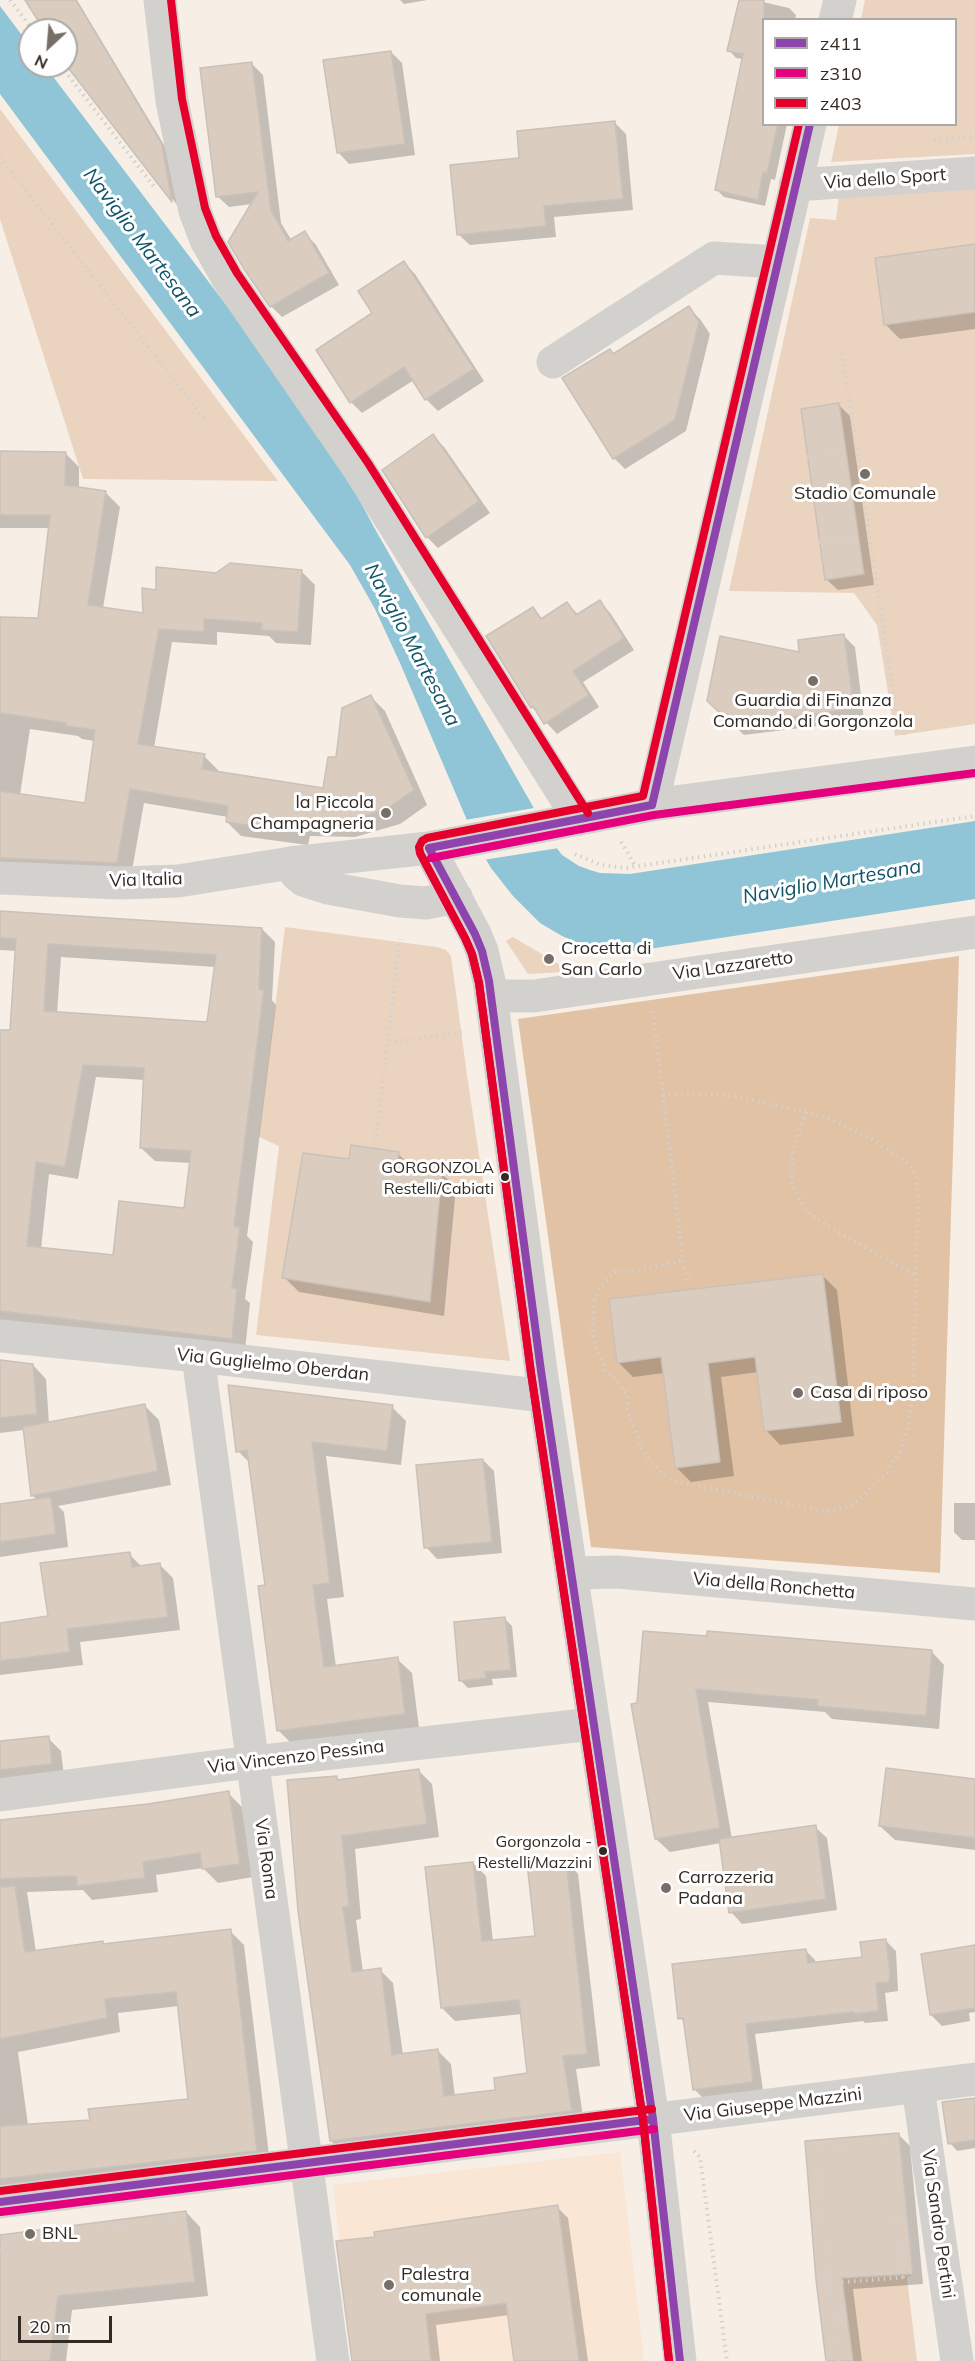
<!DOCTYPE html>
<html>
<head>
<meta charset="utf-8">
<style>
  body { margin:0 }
  #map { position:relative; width:975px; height:2361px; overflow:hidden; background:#f7eee5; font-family:Mulish,sans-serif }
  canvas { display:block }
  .legend { position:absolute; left:762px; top:18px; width:195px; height:108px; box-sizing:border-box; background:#fefefe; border:2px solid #aca9a6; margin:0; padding:8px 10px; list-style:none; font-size:18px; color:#322a23 }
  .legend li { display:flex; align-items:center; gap:12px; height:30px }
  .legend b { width:30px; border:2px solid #aca9a6 }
  .north { position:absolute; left:18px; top:18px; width:60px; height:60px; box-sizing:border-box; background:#fefefe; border:2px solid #aca9a6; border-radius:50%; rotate:206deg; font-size:16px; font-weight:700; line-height:24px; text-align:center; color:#322a23 }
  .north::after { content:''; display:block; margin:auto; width:21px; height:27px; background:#776f67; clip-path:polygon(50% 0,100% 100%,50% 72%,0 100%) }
  .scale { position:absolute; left:18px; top:2316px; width:94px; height:27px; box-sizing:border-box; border:3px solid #322a23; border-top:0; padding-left:8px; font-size:18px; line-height:21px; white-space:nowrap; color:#322a23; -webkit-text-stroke:4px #fefefe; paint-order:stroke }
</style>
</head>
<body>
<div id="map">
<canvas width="975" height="2361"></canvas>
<ul class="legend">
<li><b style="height:8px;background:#8e44ad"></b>z411</li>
<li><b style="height:8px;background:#e5007d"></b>z310</li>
<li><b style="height:8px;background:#e4002b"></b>z403</li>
</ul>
<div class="north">N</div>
<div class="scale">20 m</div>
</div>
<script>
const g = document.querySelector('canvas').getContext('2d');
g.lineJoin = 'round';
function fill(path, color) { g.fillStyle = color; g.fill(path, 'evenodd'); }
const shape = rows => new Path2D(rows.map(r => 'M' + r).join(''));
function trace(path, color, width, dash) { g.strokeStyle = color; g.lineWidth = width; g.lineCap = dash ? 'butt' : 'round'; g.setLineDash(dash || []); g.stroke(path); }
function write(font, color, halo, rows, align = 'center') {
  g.font = font + ' Mulish,sans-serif'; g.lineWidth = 6; g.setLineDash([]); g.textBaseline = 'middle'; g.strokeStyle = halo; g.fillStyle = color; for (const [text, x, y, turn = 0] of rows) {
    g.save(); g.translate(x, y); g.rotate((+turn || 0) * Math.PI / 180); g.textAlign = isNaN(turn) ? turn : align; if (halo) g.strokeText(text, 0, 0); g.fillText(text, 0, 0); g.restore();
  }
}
const built = shape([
  [620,2152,644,2361,354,2361,333,2185]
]);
const green = shape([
  [865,0,975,0,975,154,831,162,839,125,956,124,956,20,861,19],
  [0,109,278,481,83,479,0,219],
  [975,185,975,724,895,736,877,625,854,593,729,591,810,218,836,220,839,194],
  [285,927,437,947,446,950,451,956,467,1075,510,1361,256,1335,279,1146,259,1137],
  [513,937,562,966,562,972,528,974,506,941],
  [913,2274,907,2278,917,2361,853,2361,842,2278]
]);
const forest = shape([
  [959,956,940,1573,591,1547,518,1019]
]);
const water = shape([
  [0,6,30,46,30,66,45,66,324,434,375,529,556,847,562,855,579,866,590,870,600,873,630,874,975,821,975,899,629,952,586,946,562,936,540,923,513,896,491,868,478,846,400,663,375,609,350,565,0,94]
]);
const pier = shape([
  [534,808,559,848,483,860,465,820]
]);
const shadow = shape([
  [27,0,77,0,169,153,178,206,66,63,66,30,45,30],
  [400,0,427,0,404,4],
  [740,0,754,0,789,8,796,15,795,20,764,20,764,124,787,124,775,180,771,179,765,206,724,197,717,190,743,59,736,58,729,50],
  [391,52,402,63,415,155,349,164,338,152],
  [251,63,263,75,281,223,292,241,305,233,316,245,339,285,282,317,271,306,252,204,229,207,217,196],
  [615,123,626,134,633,210,554,217,556,237,470,245,458,234,521,159],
  [975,246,975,329,900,339,886,325],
  [404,263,415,274,484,381,438,411,426,399,414,380,362,413,351,402,375,313],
  [689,308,700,319,710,334,686,431,625,469,614,458,614,355],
  [839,405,850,416,874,585,838,590,826,579],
  [433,436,444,447,490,513,438,548,427,537],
  [0,453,65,453,79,467,79,488,106,493,120,507,103,608,145,615,158,591,216,575,301,571,315,585,311,645,276,643,269,636,217,632,217,645,172,642,154,748,204,756,218,770,218,773,324,789,338,759,371,697,385,711,427,805,400,824,355,837,310,836,308,845,241,836,227,822,228,817,144,803,131,876,0,869,0,618,39,620,50,528,0,528],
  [30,729,78,736,82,739,95,741,86,804,20,795],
  [600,602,611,614,634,650,583,682,599,707,557,734,532,707,532,609,543,619,567,604,579,615],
  [844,636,855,647,864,720,744,735,720,712,801,654],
  [0,912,262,929,275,942,272,1000,276,1005,247,1236,253,1242,245,1299,250,1303,245,1351,0,1323,0,1031,12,1032,16,951,0,950],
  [61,957,216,967,209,1023,57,1014],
  [96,1077,145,1080,141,1148,155,1161,191,1163,185,1209,114,1257,41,1249,49,1174,78,1179],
  [398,1154,413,1168,441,1173,456,1187,444,1316,299,1292,284,1277,351,1161],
  [822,1275,837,1290,854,1436,780,1445,766,1430,758,1372,721,1377,734,1476,691,1482,676,1467,664,1373,633,1377,618,1362],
  [0,1361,33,1365,46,1379,49,1424,145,1406,159,1420,171,1485,58,1506,64,1512,68,1547,0,1557,0,1505,38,1501,32,1495,24,1430,0,1433],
  [392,1407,406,1421,401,1465,326,1456,344,1597,327,1599,336,1667,397,1659,412,1673,419,1728,293,1745,278,1730,267,1587,251,1464,238,1451],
  [483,1460,494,1471,502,1553,437,1559,426,1547],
  [954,1503,975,1503,975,1540,962,1540,954,1532],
  [129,1554,142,1567,160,1565,173,1578,180,1630,80,1642,83,1665,0,1675,0,1625,49,1617],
  [505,1619,512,1626,517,1677,492,1679,493,1685,468,1688,460,1680],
  [645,1633,931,1651,944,1665,939,1729,832,1719,825,1712,708,1702,732,1839,815,1827,827,1838,837,1910,742,1924,731,1912,721,1843,670,1852,656,1839,639,1705],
  [48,1738,61,1751,64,1777,0,1784,0,1743],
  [419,1771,432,1784,439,1837,355,1849,361,1919,356,1920,363,1972,380,1970,393,1983,403,2055,438,2051,451,2064,455,2097,497,2091,529,2074,522,2014,455,2021,442,2008,473,1863,486,1876,493,1942,537,1937,565,1860,578,1874,600,2066,576,2069,584,2124,345,2154,331,2141,336,1778,340,1781],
  [975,1781,975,1850,895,1840,880,1826],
  [228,1793,242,1807,253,1877,218,1883,203,1868,156,1875,158,1892,92,1900,83,1890,27,1892,36,1952,102,1943,105,1945,230,1931,244,1945,270,2164,0,2194,0,1822,148,1805],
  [179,2006,190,2100,91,2121,28,2125,18,2052,120,2032,118,2013],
  [886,1941,896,1951,898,1991,885,1993,888,2021,865,2023,863,2021,755,2034,763,2091,704,2099,694,2089,685,2023,680,2018,805,1950,815,1960,816,1964,864,1958],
  [975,1947,975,2012,969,2013,970,2021,942,2026,931,2015],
  [975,2099,975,2148,957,2151,950,2143],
  [899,2135,910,2146,923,2284,853,2289,862,2361,827,2361,817,2279],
  [557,2207,568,2218,588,2361,515,2361,509,2315,436,2325,440,2361,354,2361,377,2238],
  [186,2212,200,2227,208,2296,72,2310,66,2361,0,2361,0,2236]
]);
const building = shape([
  [25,0,76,0,162,144,172,202,66,65,66,30,44,30,25,0],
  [739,0,764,0,764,124,778,124,767,173,763,172,758,200,715,190,743,54,727,51,739,0],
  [391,51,405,144,337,153,323,60,391,51],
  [252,62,271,210,288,241,305,231,329,273,270,307,244,269,228,242,258,192,216,197,200,68,252,62],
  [615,121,623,199,544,206,546,226,457,235,450,165,519,158,517,131,615,121],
  [975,244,975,312,884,325,875,258,975,244],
  [404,261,474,369,425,400,404,367,350,403,316,350,372,313,358,291,404,261],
  [689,306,699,322,675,420,613,459,562,378,610,349,613,354,689,306],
  [839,403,864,574,825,580,801,409,839,403],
  [433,434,479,501,426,538,382,470,433,434],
  [0,451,66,452,65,485,106,491,88,605,143,613,142,588,156,590,156,567,216,573,230,563,302,570,298,632,261,630,262,623,204,619,204,632,159,629,138,744,205,754,202,769,323,788,328,757,336,757,342,708,371,695,414,790,385,810,340,823,296,823,295,832,226,822,228,806,130,789,117,863,0,858,0,791,85,803,95,730,66,726,66,723,0,713,0,617,38,618,50,515,0,515,0,451],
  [600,600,624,638,573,671,589,695,544,724,533,706,531,708,486,636,533,607,541,619,567,602,576,615,600,600],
  [844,634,854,709,732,724,707,701,720,636,799,652,798,640,844,634],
  [0,911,262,928,259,989,264,990,234,1226,240,1227,232,1288,237,1288,232,1339,0,1311,0,1030,10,1030,16,939,0,938,0,911],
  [48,944,216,955,207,1022,44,1011,48,944],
  [83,1065,144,1068,140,1148,191,1151,184,1208,119,1201,113,1255,27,1246,36,1162,65,1167,83,1065],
  [351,1145,399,1152,397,1166,442,1171,430,1302,282,1278,303,1153,349,1159,351,1145],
  [823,1274,841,1422,764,1431,755,1357,708,1363,720,1462,675,1468,661,1357,617,1363,609,1299,823,1274],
  [0,1360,33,1364,37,1414,0,1418,0,1360],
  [228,1385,393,1405,387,1451,312,1442,330,1583,313,1585,324,1667,398,1657,405,1714,277,1731,258,1586,265,1585,247,1450,236,1452,228,1385],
  [145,1404,158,1471,31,1496,23,1427,145,1404],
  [483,1459,492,1542,424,1548,416,1465,483,1459],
  [51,1497,56,1534,0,1542,0,1504,51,1497],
  [130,1552,132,1567,160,1563,168,1617,67,1629,70,1652,0,1661,0,1623,48,1616,40,1563,130,1552],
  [505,1617,511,1670,485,1672,486,1678,459,1681,454,1622,505,1617],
  [643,1631,707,1636,707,1631,932,1650,926,1716,817,1706,818,1700,696,1689,720,1828,655,1839,631,1704,637,1703,643,1631],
  [49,1736,52,1764,0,1770,0,1741,49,1736],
  [886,1768,975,1779,975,1838,879,1826,886,1768],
  [419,1769,427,1824,342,1836,349,1906,343,1907,352,1972,381,1968,392,2055,438,2049,444,2096,495,2090,494,2078,527,2073,519,2000,441,2008,425,1867,473,1862,482,1941,535,1936,527,1863,566,1859,587,2054,563,2056,572,2111,330,2141,298,1911,287,1780,337,1776,337,1780,419,1769],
  [229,1791,240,1864,202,1869,200,1853,143,1862,145,1878,77,1886,76,1876,0,1879,0,1820,148,1804,229,1791],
  [816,1825,826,1899,729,1913,719,1839,816,1825],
  [15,1886,25,1952,103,1941,103,1944,231,1929,257,2151,0,2179,0,2126,90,2120,88,2109,188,2099,176,1992,105,1999,107,2018,0,2039,0,1887,15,1886],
  [886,1939,890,1974,889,1982,876,1983,879,2011,854,2014,854,2012,746,2024,753,2082,693,2090,683,2018,678,2019,672,1964,806,1949,808,1963,862,1957,860,1942,886,1939],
  [975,1945,975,2008,930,2015,921,1954,975,1945],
  [975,2098,975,2140,948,2144,942,2102,975,2098],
  [899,2133,913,2274,842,2278,853,2361,826,2361,816,2280,805,2141,899,2133],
  [558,2205,579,2361,514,2361,506,2303,426,2314,431,2361,352,2361,336,2241,375,2237,374,2232,558,2205],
  [186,2211,195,2282,58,2296,50,2361,0,2361,0,2235,186,2211]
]);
const path = shape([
  [10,0,33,30],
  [61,66,155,188],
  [934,140,975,137],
  [0,157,205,420],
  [842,353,899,731,904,731,904,735],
  [807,457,846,451],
  [819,542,858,537],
  [621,842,636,867],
  [575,854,601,865,626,868,975,816],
  [653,1011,683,1260,688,1281],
  [389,1043,463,1032],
  [663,1095,692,1093,735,1096,826,1117,874,1140,908,1164,916,1174,918,1199,913,1393,908,1427,900,1450,887,1472,857,1501,848,1506,828,1512,675,1481,662,1473,647,1457,642,1449,627,1409,628,1396,617,1380,605,1370,598,1352,592,1330,595,1301,600,1287,614,1272,637,1271,683,1260],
  [806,1112,793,1152,791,1184,807,1211,816,1219,916,1276],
  [375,1148,400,939],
  [694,2151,700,2157,727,2361],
  [0,2250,15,2236,173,2221,170,2212],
  [903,2278,895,2215,903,2214],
  [830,2283,908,2277],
  [826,2360,827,2361],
  [838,2361,814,2148,893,2140]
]);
const minor = shape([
  [160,0,172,101,195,211,206,240,228,279,359,469,579,819],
  [835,20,840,0],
  [795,185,975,173],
  [553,362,714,258,777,262],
  [652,805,810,124],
  [291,863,296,874,303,880,328,888,400,901,426,903,456,897],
  [491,996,534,996,975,932],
  [0,1336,198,1356,545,1396],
  [198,1356,333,2361],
  [573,1573,617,1572,975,1604],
  [0,1795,235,1764,593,1724],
  [918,2087,957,2361],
  [0,2202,975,2079]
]);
const tertiary = shape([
  [429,848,475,934,482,951,489,981,541,1371,653,2119,680,2361],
  [0,878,120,883,178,881,291,863,429,848,652,805,975,762]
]);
const bus1 = shape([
  [652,805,810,124],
  [429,848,475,934,482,951,489,981,541,1371,653,2119,680,2361],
  [429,848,652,805],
  [0,2202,653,2119]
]);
const bus2 = shape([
  [420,853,465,938,472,954,479,983,531,1373,643,2120,669,2361],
  [431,858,654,815,975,773],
  [1,2212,654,2129]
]);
const bus3 = shape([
  [171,0,182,99,205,208,216,236,237,273,368,463,588,813],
  [0,2191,652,2109],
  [669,2361,643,2120,531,1373,479,983,472,954,465,938,420,853,419,847,422,841,427,838,643,796,799,124]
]);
const markers = [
  [865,474,6,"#776f67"],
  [813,681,6,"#776f67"],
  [386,813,6,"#776f67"],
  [549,959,6,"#776f67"],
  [505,1177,5,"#322a23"],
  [798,1393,6,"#776f67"],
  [603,1851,5,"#322a23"],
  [666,1888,6,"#776f67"],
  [30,2234,6,"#776f67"],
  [389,2285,6,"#776f67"]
];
const busNames = [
  ["GORGONZOLA",494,1168],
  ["Restelli/Cabiati",494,1189],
  ["Gorgonzola -",592,1842],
  ["Restelli/Mazzini",592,1863]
];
const streetNames = [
  ["Via dello Sport",885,179,-4],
  ["Via Italia",146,880,-2],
  ["Via Lazzaretto",733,966,-8],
  ["Via Guglielmo Oberdan",273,1365,6],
  ["Via della Ronchetta",774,1586,5],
  ["Via Vincenzo Pessina",296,1757,-7],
  ["Via Roma",266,1859,82],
  ["Via Giuseppe Mazzini",773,2105,-7],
  ["Via Sandro Pertini",938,2224,82]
];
const poiNames = [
  ["Stadio Comunale",865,494,"center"],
  ["Guardia di Finanza",813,701,"center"],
  ["Comando di Gorgonzola",813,722,"center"],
  ["la Piccola",374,803,"right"],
  ["Champagneria",374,824,"right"],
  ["Crocetta di",561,949],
  ["San Carlo",561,970],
  ["Casa di riposo",810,1393],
  ["Carrozzeria",678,1878],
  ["Padana",678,1899],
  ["BNL",42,2234],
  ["Palestra",401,2275],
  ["comunale",401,2296]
];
const waterNames = [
  ["Naviglio Martesana",142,243,53],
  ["Naviglio Martesana",412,645,62],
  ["Naviglio Martesana",832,882,-10]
];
fill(built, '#f9e6d4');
fill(green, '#ebd4bf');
fill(forest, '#e2c2a4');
fill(water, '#8fc5d6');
fill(pier, '#f7eee5');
fill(shadow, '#0003');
fill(building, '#daccbf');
trace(building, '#c9c1ba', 1.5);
trace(path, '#d3d0cd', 4, [1.5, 4.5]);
trace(minor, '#d3d1ce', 33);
trace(tertiary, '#d3d1ce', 33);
trace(bus1, '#8e44ad', 8);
trace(bus2, '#e5007d', 8);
trace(bus3, '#e4002b', 8);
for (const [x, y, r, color] of markers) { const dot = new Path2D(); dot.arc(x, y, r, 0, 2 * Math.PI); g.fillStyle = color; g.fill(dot); trace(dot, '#fefefe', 2); }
write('16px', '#322a23', '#fefefe', busNames, 'right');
write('18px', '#322a23', '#fefefe', streetNames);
write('18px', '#322a23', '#fefefe', poiNames, 'left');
write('italic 20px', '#105467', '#fefefe', waterNames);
</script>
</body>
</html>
